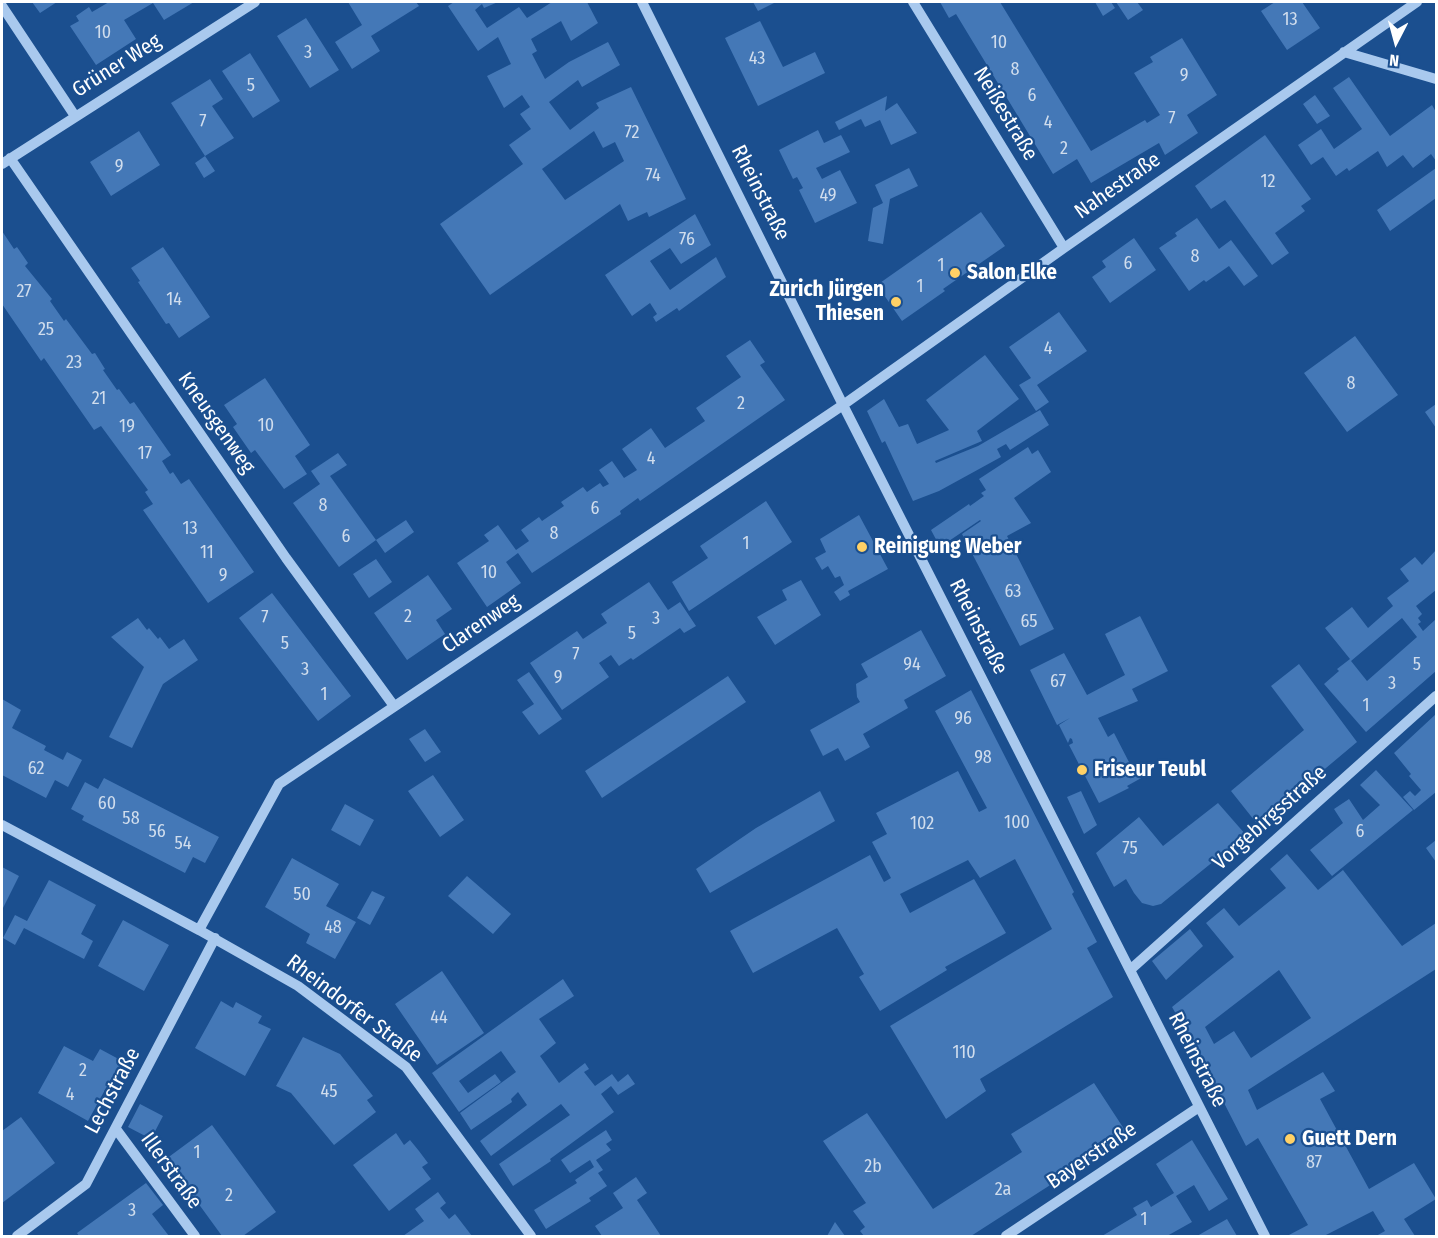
<!DOCTYPE html>
<html>
<head>
<meta charset="utf-8">
<style>
  body { margin:0 }
  #map { position:relative; width:1438px; height:1238px; overflow:hidden; background:#1b4f8f; font-family:"Fira Sans Condensed",sans-serif }
  canvas { display:block }
  .frame { position:absolute; inset:0; border:3px solid #fff; pointer-events:none }
  .north { position:absolute; left:1366px; top:12px; width:60px; height:60px; -webkit-text-stroke:4px #1b4f8f; paint-order:stroke; rotate:186deg; font-size:16px; font-weight:700; line-height:24px; text-align:center; color:#fff }
  .north::after { content:''; display:block; margin:auto; width:21px; height:27px; background:#fff; clip-path:polygon(50% 0,100% 100%,50% 72%,0 100%) }
</style>
</head>
<body>
<div id="map">
<canvas width="1438" height="1238"></canvas>
<div class="frame"></div>
<div class="north">N</div>
</div>
<script>
const g = document.querySelector('canvas').getContext('2d');
g.lineJoin = 'round';
function fill(path, color) { g.fillStyle = color; g.fill(path, 'evenodd'); }
const shape = rows => new Path2D(rows.map(r => 'M' + r).join(''));
function trace(path, color, width, dash) { g.strokeStyle = color; g.lineWidth = width; g.lineCap = dash ? 'butt' : 'round'; g.setLineDash(dash || []); g.stroke(path); }
function write(font, color, halo, rows, align = 'center') {
  g.font = font + ' "Fira Sans Condensed",sans-serif'; g.lineWidth = 4.5; g.setLineDash([]); g.textBaseline = 'middle'; g.strokeStyle = halo; g.fillStyle = color; for (const [text, x, y, turn = 0] of rows) {
    g.save(); g.translate(x, y); g.rotate((+turn || 0) * Math.PI / 180); g.textAlign = isNaN(turn) ? turn : align; if (halo) g.strokeText(text, 0, 0); g.fillText(text, 0, 0); g.restore();
  }
}
const building = shape([
  [32,2,57,2,40,13],
  [109,2,194,2,164,20,153,3,124,20,136,39,96,65,70,26,79,21,76,16,89,7,92,12],
  [348,2,416,2,419,6,371,36,380,51,352,69,335,42,362,25],
  [454,2,498,2,484,8,482,4,475,10,487,28,519,7,527,18,552,2,587,2,598,23,571,41,561,21,531,39,537,51,532,54,545,79,569,62,608,42,620,65,582,87,578,80,549,102,570,130,599,108,596,103,631,87,686,199,649,217,647,212,628,221,620,204,490,295,440,224,523,164,509,145,531,129,520,114,530,107,522,95,504,108,487,76,511,64,498,37,478,51,448,6],
  [594,131,603,148,615,142,624,161,565,200,542,169],
  [753,2,776,2,758,11],
  [940,2,1000,2,1091,151,1145,120,1147,123,1160,115,1134,73,1153,62,1150,57,1182,38,1217,95,1187,115,1198,133,1165,155,1159,143,1091,183,1077,159,1053,174,956,14,949,18],
  [1095,2,1111,2,1115,8,1103,16],
  [1116,2,1137,2,1143,10,1128,20],
  [1275,2,1302,2,1320,28,1287,50,1261,11],
  [306,18,339,70,310,88,277,36],
  [760,21,783,67,815,52,825,73,758,106,725,38],
  [250,53,280,101,253,118,222,71],
  [1349,77,1390,136,1432,105,1436,112,1436,161,1431,154,1413,168,1403,155,1387,167,1378,151,1349,171,1347,168,1336,176,1323,157,1311,165,1298,145,1321,129,1334,149,1362,129,1333,88],
  [210,79,223,99,212,106,234,138,205,156,171,103],
  [1315,95,1330,116,1317,124,1303,104],
  [887,96,885,111,897,103,917,133,891,145,880,120,865,127,861,119,839,130,835,122],
  [818,130,824,143,841,135,850,152,816,168,822,179,840,170,857,203,815,223,799,190,803,188,797,177,793,179,779,150],
  [139,131,160,165,111,196,90,162],
  [1265,135,1311,199,1301,206,1305,211,1275,233,1289,253,1272,265,1225,200,1211,209,1195,186],
  [205,156,215,171,204,178,195,163],
  [909,168,918,186,890,199,883,244,868,241,873,208,883,203,875,185],
  [1436,168,1436,198,1390,231,1377,210],
  [981,212,1005,246,943,289,945,291,902,321,877,285],
  [695,214,711,245,681,264,670,248,650,261,670,290,716,257,726,277,679,311,677,308,656,322,653,317,657,314,650,303,632,316,605,275],
  [1197,218,1219,249,1231,240,1258,276,1244,286,1229,266,1206,282,1204,280,1189,291,1159,248,1177,236,1175,233],
  [2,231,14,249,17,247,28,263,25,266,52,299,50,301,64,321,66,319,92,354,95,353,105,369,103,370,117,390,119,389,130,404,134,402,171,455,162,461,170,474,173,472,181,484,189,479,254,572,208,603,143,510,153,504,145,492,148,490,101,426,94,430,44,358,41,361,2,304],
  [1134,238,1156,270,1110,303,1092,277,1106,267,1102,261],
  [163,247,210,317,179,338,169,323,166,324,138,282,140,281,131,268],
  [1059,312,1087,351,1037,385,1049,402,1036,411,1019,385,1031,378,1009,347],
  [1355,336,1398,395,1347,432,1304,373],
  [750,340,765,362,760,365,785,400,640,501,638,498,620,511,621,514,532,573,518,553,506,562,521,583,487,607,457,563,489,541,484,535,498,525,516,550,529,541,521,530,539,517,542,521,564,506,561,502,583,487,587,492,600,483,603,487,609,484,599,470,612,461,624,478,637,470,622,449,651,428,665,448,705,421,696,408,741,377,726,356],
  [985,355,1019,399,977,431,982,441,935,461,936,463,978,446,1040,410,1049,425,1010,450,1006,444,997,449,1001,457,939,491,913,501,885,441,882,443,867,411,884,399,899,427,908,424,917,444,949,430,926,400],
  [265,378,310,445,295,456,307,474,284,489,255,450,251,453,233,427,237,424,224,405],
  [1436,404,1436,428,1425,412],
  [1028,447,1032,454,1038,450,1051,472,1014,498,1031,523,1007,536,1054,629,1020,646,962,534,981,521,980,520,940,547,931,530,969,504,970,506,984,496,981,493,986,490,979,479],
  [338,453,347,465,330,476,376,540,339,567,293,503,320,484,311,471],
  [766,501,792,542,689,611,672,582,708,558,700,546],
  [859,515,888,569,848,591,850,595,840,601,834,592,844,585,840,576,835,578,828,566,822,570,815,558,826,552,820,539],
  [406,520,414,532,385,553,376,540],
  [1436,550,1436,590,1416,606,1422,614,1418,618,1421,622,1418,624,1423,631,1436,619,1436,671,1366,732,1324,684,1339,671,1337,669,1350,659,1325,628,1352,607,1368,628,1393,606,1387,598,1409,581,1400,569,1415,557,1422,565],
  [1402,618,1417,637,1367,681,1351,661],
  [376,559,392,582,369,598,353,574],
  [428,575,452,609,436,620,445,634,407,660,374,613],
  [801,580,821,615,775,645,757,617,787,600,782,590],
  [649,582,668,610,680,602,696,626,684,633,680,628,633,660,631,658,619,666,611,655,599,663,609,677,562,710,530,663,577,631,583,639,607,623,601,614],
  [272,593,351,696,318,721,239,618],
  [1140,616,1168,671,1132,689,1138,701,1098,718,1108,737,1114,733,1131,766,1136,764,1143,777,1127,786,1129,788,1099,803,1069,745,1073,743,1072,739,1070,738,1068,743,1059,725,1070,718,1057,725,1030,670,1064,653,1087,695,1125,675,1105,634],
  [138,618,147,630,149,628,158,639,160,637,169,649,184,639,198,660,163,684,132,748,109,737,144,667,111,637],
  [921,630,946,676,904,700,908,708,863,734,870,747,845,761,838,748,823,756,810,730,860,702,857,697,856,684,868,677,861,664],
  [1299,664,1357,742,1258,825,1231,791,1304,730,1271,686],
  [529,672,562,719,539,735,522,712,534,704,517,680],
  [728,676,746,702,602,798,585,771],
  [971,690,1074,892,1072,894,1097,942,1087,948,1113,997,980,1079,986,1091,946,1119,890,1026,1052,929,1015,859,980,878,968,860,900,894,910,913,974,879,1006,933,945,967,947,970,880,1011,859,977,864,974,837,928,753,973,730,931,870,855,884,882,891,878,872,842,887,834,876,813,958,771,979,812,987,808,935,711],
  [2,699,21,710,12,728,46,746,44,750,63,760,67,752,82,760,68,787,55,780,46,798,2,775],
  [1436,714,1436,792,1414,810,1403,797,1410,791,1415,796,1421,790,1409,776,1411,774,1394,753],
  [425,729,441,752,425,762,409,739],
  [1376,770,1413,810,1332,876,1310,850,1343,823,1334,809,1349,799,1363,820,1380,805,1360,785],
  [433,775,464,820,440,837,408,791],
  [104,778,219,837,205,863,193,857,185,873,82,820,84,816,71,809,85,782,98,789],
  [820,791,835,821,710,893,696,869,756,828],
  [1081,791,1097,825,1084,834,1067,797],
  [1218,803,1246,835,1161,904,1153,906,1142,903,1134,893,1126,879,1114,887,1096,853,1139,817,1163,846],
  [345,804,374,820,360,846,331,830],
  [1436,840,1436,862,1426,848],
  [1287,854,1318,890,1343,870,1402,946,1436,923,1436,969,1248,1090,1257,1110,1323,1072,1335,1091,1320,1099,1369,1189,1414,1163,1436,1199,1404,1219,1415,1236,1376,1236,1385,1231,1373,1211,1324,1236,1287,1236,1308,1225,1258,1138,1246,1146,1199,1054,1172,1007,1234,957,1206,923,1224,908,1239,926,1286,888,1270,869],
  [1279,970,1311,1018,1251,1058,1234,1031,1214,1044,1205,1027],
  [292,858,339,884,326,906,356,922,335,959,306,943,310,934,265,907],
  [2,867,19,876,2,910],
  [467,876,511,914,493,934,448,896],
  [49,880,96,905,81,934,93,941,84,959,24,928,15,945,3,938,15,915,27,921],
  [372,891,385,897,370,925,357,918],
  [123,920,169,945,144,991,98,966],
  [1190,929,1203,946,1166,980,1152,961],
  [442,971,484,1033,437,1065,395,1004],
  [563,979,574,996,539,1019,556,1043,540,1056,559,1083,585,1063,589,1069,584,1072,595,1086,612,1074,618,1082,628,1074,635,1084,618,1095,611,1086,601,1094,614,1112,550,1159,551,1161,513,1186,499,1164,570,1115,561,1104,491,1156,480,1141,527,1105,518,1092,511,1099,512,1102,471,1130,460,1113,516,1072,501,1051,459,1081,468,1093,495,1074,501,1082,459,1112,432,1073],
  [221,1001,233,1008,236,1002,262,1016,258,1023,271,1029,245,1076,195,1048],
  [303,1037,340,1054,373,1096,367,1100,376,1112,334,1145,291,1093,276,1086],
  [64,1046,93,1061,100,1049,126,1063,117,1080,112,1077,88,1121,38,1093],
  [1094,1083,1128,1135,971,1236,864,1236,860,1231,865,1227,853,1211,866,1203,823,1141,867,1113,933,1209,1022,1152,1011,1134],
  [140,1104,163,1116,151,1139,128,1127],
  [21,1117,55,1163,2,1203,2,1131],
  [212,1125,276,1212,243,1236,222,1236,166,1159],
  [606,1130,612,1140,606,1144,611,1150,596,1160,603,1170,598,1173,607,1186,589,1198,591,1201,546,1229,534,1210,577,1183,575,1180,594,1167,590,1160,570,1173,561,1160],
  [396,1133,404,1145,410,1140,419,1151,428,1163,422,1167,431,1179,389,1211,353,1165],
  [1192,1140,1228,1199,1209,1211,1194,1185,1176,1196,1192,1222,1167,1236,1102,1236,1137,1215,1133,1208,1147,1200,1151,1207,1174,1193,1156,1164],
  [636,1177,647,1193,637,1200,661,1236,602,1236,595,1226,623,1208,613,1193],
  [146,1183,163,1205,152,1214,169,1236,79,1236,77,1233],
  [438,1192,446,1203,440,1208,449,1219,455,1214,472,1236,403,1236,424,1221,415,1209],
  [1227,1219,1237,1236,1197,1236],
  [835,1222,845,1236,827,1236]
]);
const minor = shape([
  [642,2,843,405,1265,1236],
  [913,2,1064,248],
  [2,6,75,116],
  [1344,52,1436,79],
  [10,158,286,558,394,706],
  [2,164,255,2],
  [2,825,199,930,298,986,406,1067,531,1236],
  [199,930,279,784,843,405,1064,248,1417,2],
  [1130,970,1436,696],
  [116,1129,195,1236],
  [17,1236,86,1184,215,938],
  [1006,1236,1199,1107]
]);
const markers = [
  [955,273,6,"#ffd166"],
  [896,302,6,"#ffd166"],
  [862,547,6,"#ffd166"],
  [1082,770,6,"#ffd166"],
  [1290,1139,6,"#ffd166"]
];
const numberNames = [
  ["13",1290,20],
  ["10",103,33],
  ["10",999,43],
  ["3",308,53],
  ["43",757,59],
  ["8",1015,70],
  ["9",1184,76],
  ["5",251,86],
  ["6",1032,96],
  ["7",1172,119],
  ["7",203,122],
  ["4",1048,123],
  ["72",632,133],
  ["2",1064,149],
  ["9",119,167],
  ["74",653,176],
  ["12",1268,182],
  ["49",828,196],
  ["76",687,240],
  ["8",1195,257],
  ["6",1128,264],
  ["1",941,266],
  ["1",920,287],
  ["27",24,292],
  ["14",174,300],
  ["25",46,330],
  ["4",1048,349],
  ["23",74,363],
  ["8",1351,384],
  ["21",99,399],
  ["2",741,404],
  ["10",266,426],
  ["19",127,427],
  ["17",145,454],
  ["4",651,459],
  ["8",323,506],
  ["6",595,509],
  ["13",190,529],
  ["8",554,534],
  ["6",346,537],
  ["1",746,544],
  ["11",207,553],
  ["10",489,573],
  ["9",223,576],
  ["63",1013,592],
  ["2",408,617],
  ["7",265,618],
  ["3",656,619],
  ["65",1029,622],
  ["5",632,634],
  ["5",285,644],
  ["7",576,655],
  ["94",912,665],
  ["5",1417,665],
  ["3",305,670],
  ["9",558,678],
  ["67",1058,682],
  ["3",1392,684],
  ["1",324,695],
  ["1",1366,706],
  ["96",963,719],
  ["98",983,758],
  ["62",36,769],
  ["60",107,804],
  ["58",131,819],
  ["100",1017,823],
  ["102",922,824],
  ["56",157,832],
  ["6",1360,832],
  ["54",183,844],
  ["75",1130,849],
  ["50",302,895],
  ["48",333,928],
  ["44",439,1018],
  ["110",964,1053],
  ["2",83,1071],
  ["45",329,1092],
  ["4",70,1095],
  ["1",197,1153],
  ["87",1314,1163],
  ["2b",873,1167],
  ["2a",1003,1190],
  ["2",229,1196],
  ["3",132,1211],
  ["1",1144,1220]
];
const streetNames = [
  ["Grüner Weg",117,66,-32],
  ["Neißestraße",1005,114,59],
  ["Nahestraße",1118,186,-35],
  ["Rheinstraße",760,193,63],
  ["Kneusgenweg",216,423,55],
  ["Clarenweg",481,624,-34],
  ["Rheinstraße",978,627,63],
  ["Vorgebirgsstraße",1270,818,-42],
  ["Rheindorfer Straße",354,1009,37],
  ["Rheinstraße",1197,1060,63],
  ["Lechstraße",113,1091,-62],
  ["Bayerstraße",1092,1156,-34],
  ["Illerstraße",171,1171,54]
];
const poiNames = [
  ["Salon Elke",967,273],
  ["Zurich Jürgen",884,290,"right"],
  ["Thiesen",884,314,"right"],
  ["Reinigung Weber",874,547],
  ["Friseur Teubl",1094,770],
  ["Guett Dern",1302,1139]
];
fill(building, '#4478b7');
trace(minor, '#a9c9ee', 10);
for (const [x, y, r, color] of markers) { const dot = new Path2D(); dot.arc(x, y, r, 0, 2 * Math.PI); g.fillStyle = color; g.fill(dot); trace(dot, '#1b4f8f', 2); }
write('18px', '#d0dded', null, numberNames);
write('21px', '#fff', '#1b4f8f', streetNames);
write('bold 21px', '#fff', '#1b4f8f', poiNames, 'left');
</script>
</body>
</html>
